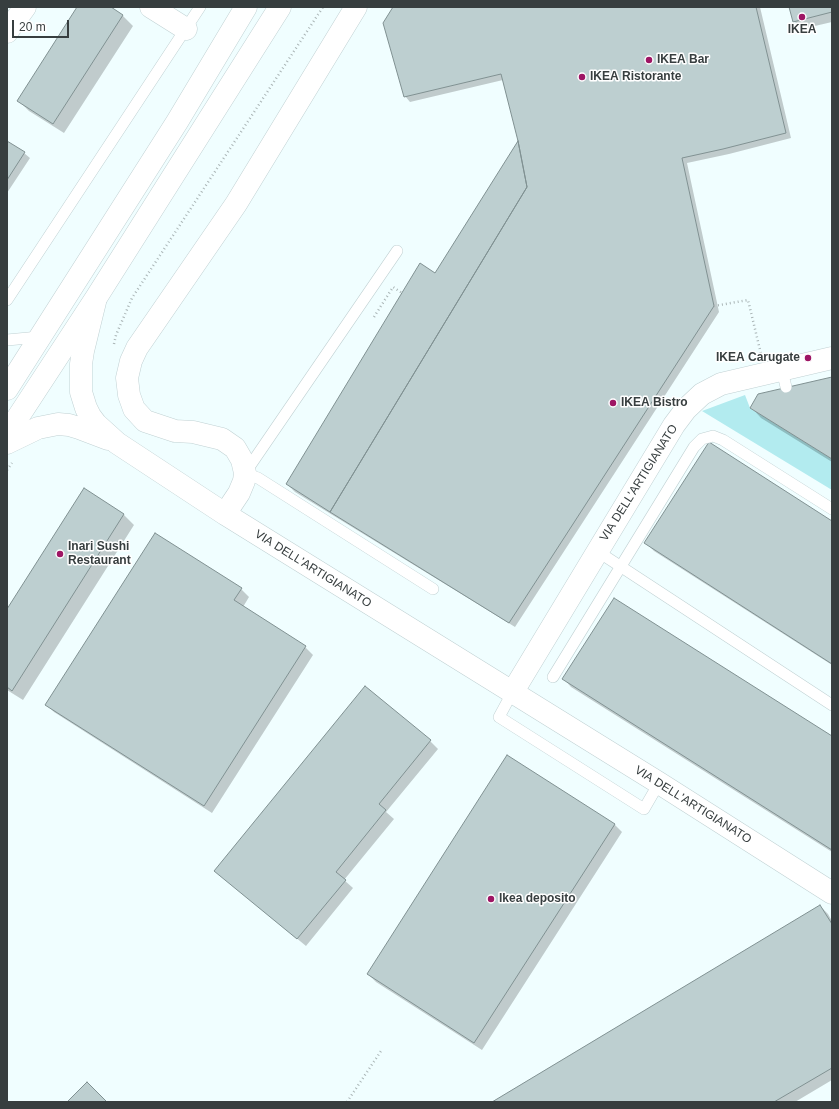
<!DOCTYPE html>
<html>
<head>
<meta charset="utf-8">
<style>
  body { margin:0 }
  #map { position:relative; width:839px; height:1109px; overflow:hidden; background:#f0feff; font-family:Arial,sans-serif }
  canvas { display:block }
  .frame { position:absolute; inset:0; border:8px solid #373e3f; pointer-events:none }
  .scale { position:absolute; left:12px; top:20px; width:57px; height:18px; box-sizing:border-box; border:2px solid #373e3f; border-top:0; padding-left:5px; font-size:12px; line-height:14px; white-space:nowrap; color:#373e3f; -webkit-text-stroke:3px #fff; paint-order:stroke }
</style>
</head>
<body>
<div id="map">
<canvas width="839" height="1109"></canvas>
<div class="frame"></div>
<div class="scale">20 m</div>
</div>
<script>
const g = document.querySelector('canvas').getContext('2d');
g.lineJoin = 'round';
function fill(path, color) { g.fillStyle = color; g.fill(path, 'evenodd'); }
const shape = rows => new Path2D(rows.map(r => 'M' + r).join(''));
function trace(path, color, width, dash) { g.strokeStyle = color; g.lineWidth = width; g.lineCap = dash ? 'butt' : 'round'; g.setLineDash(dash || []); g.stroke(path); }
function write(font, color, halo, rows, align = 'center') {
  g.font = font + ' Arial,sans-serif'; g.lineWidth = 3; g.setLineDash([]); g.textBaseline = 'middle'; g.strokeStyle = halo; g.fillStyle = color; for (const [text, x, y, turn = 0] of rows) {
    g.save(); g.translate(x, y); g.rotate((+turn || 0) * Math.PI / 180); g.textAlign = isNaN(turn) ? turn : align; if (halo) g.strokeText(text, 0, 0); g.fillText(text, 0, 0); g.restore();
  }
}
const green = shape([
  [745,395,750,408,832,459,832,490,702,411]
]);
const shadow = shape([
  [78,7,109,7,123,16,133,26,64,133,29,111,18,100],
  [394,7,760,7,791,138,729,154,687,163,719,312,515,627,295,492,287,484,435,274,519,142,503,80,410,102,405,96],
  [790,7,832,7,832,22,802,29,794,21],
  [7,142,24,153,30,158,7,193],
  [832,379,832,462,761,418,751,407],
  [84,490,124,515,134,525,23,700,7,690,7,611],
  [832,522,832,665,654,551,646,543],
  [241,589,249,597,243,607,305,647,313,655,212,813,54,712,46,704],
  [564,679,832,737,832,852,571,687],
  [430,741,438,749,386,812,394,819,344,880,353,888,306,946,215,871],
  [614,824,622,832,482,1050,376,982,368,974],
  [820,906,828,914,832,921,832,1080,795,1102,493,1102]
]);
const building = shape([
  [77,7,111,7,123,15,53,124,17,101,77,7],
  [393,7,756,7,786,133,723,149,682,158,714,306,509,623,330,512,527,187,518,141,501,74,404,97,383,23,393,7],
  [789,7,832,7,832,12,793,22,789,7],
  [7,141,25,152,7,180,7,141],
  [518,141,527,187,330,512,286,484,420,263,435,273,518,141],
  [832,377,832,459,750,408,758,394,832,377],
  [709,442,832,521,832,664,644,543,709,442],
  [84,488,124,514,12,691,7,687,7,609,84,488],
  [155,533,242,588,234,600,306,646,204,806,45,705,155,533],
  [614,598,832,736,832,850,562,679,614,598],
  [365,686,431,740,379,804,386,810,336,872,346,880,297,939,214,871,365,686],
  [507,755,615,824,474,1043,367,974,507,755],
  [820,905,832,924,832,1068,774,1102,492,1102,820,905],
  [87,1082,107,1102,67,1102,87,1082]
]);
const path = shape([
  [714,306,748,300,761,354],
  [374,317,393,287,402,293],
  [114,344,116,335,132,298,323,7],
  [7,470,12,463],
  [347,1102,381,1051]
]);
const service = shape([
  [397,251,245,473,258,478,433,589],
  [7,300,200,7],
  [7,340,39,337],
  [782,370,786,387],
  [597,551,832,705],
  [553,677,694,447,702,439,713,436,723,440,832,509],
  [512,693,499,717,644,809,659,783]
]);
const minor = shape([
  [151,7,186,29],
  [7,32,25,7],
  [95,302,83,351,81,364,81,392,86,408,90,416,96,424,117,443,225,514,659,783,832,893],
  [7,443,38,428,58,424,69,425,79,428,108,439],
  [225,514,239,493,244,481,245,473,242,460,235,448,222,439,193,432,175,431,145,421,134,409,129,395,127,378,131,361,137,348,236,204,356,7],
  [512,693,674,425,686,409,702,394,721,384,832,358]
]);
const secondary = shape([
  [7,389,177,122,246,7],
  [7,434,96,298,280,7]
]);
const markers = [
  [802,17,4,"#9e1564"],
  [649,60,4,"#9e1564"],
  [582,77,4,"#9e1564"],
  [808,358,4,"#9e1564"],
  [613,403,4,"#9e1564"],
  [60,554,4,"#9e1564"],
  [491,899,4,"#9e1564"]
];
const poiNames = [
  ["IKEA",802,30,"center"],
  ["IKEA Bar",657,60],
  ["IKEA Ristorante",590,77],
  ["IKEA Carugate",800,358,"right"],
  ["IKEA Bistro",621,403],
  ["Inari Sushi",68,547],
  ["Restaurant",68,561],
  ["Ikea deposito",499,899]
];
const streetNames = [
  ["VIA DELL'ARTIGIANATO",639,483,-58],
  ["VIA DELL'ARTIGIANATO",313,569,32],
  ["VIA DELL'ARTIGIANATO",693,805,32]
];
fill(green, '#b2ebef');
fill(shadow, '#0003');
fill(building, '#bdcfd0');
trace(building, '#809192', 1);
trace(service, '#c0d1d3', 12);
trace(minor, '#c0d1d3', 23);
trace(secondary, '#c0d1d3', 23);
trace(path, '#aab5b6', 2.5, [1, 3]);
trace(service, '#fff', 11);
trace(minor, '#fff', 22);
trace(secondary, '#fff', 22);
for (const [x, y, r, color] of markers) { const dot = new Path2D(); dot.arc(x, y, r, 0, 2 * Math.PI); g.fillStyle = color; g.fill(dot); trace(dot, '#fff', 1.5); }
write('bold 12px', '#373e3f', '#fff', poiNames, 'left');
write('12px', '#373e3f', '#fff', streetNames);
</script>
</body>
</html>
